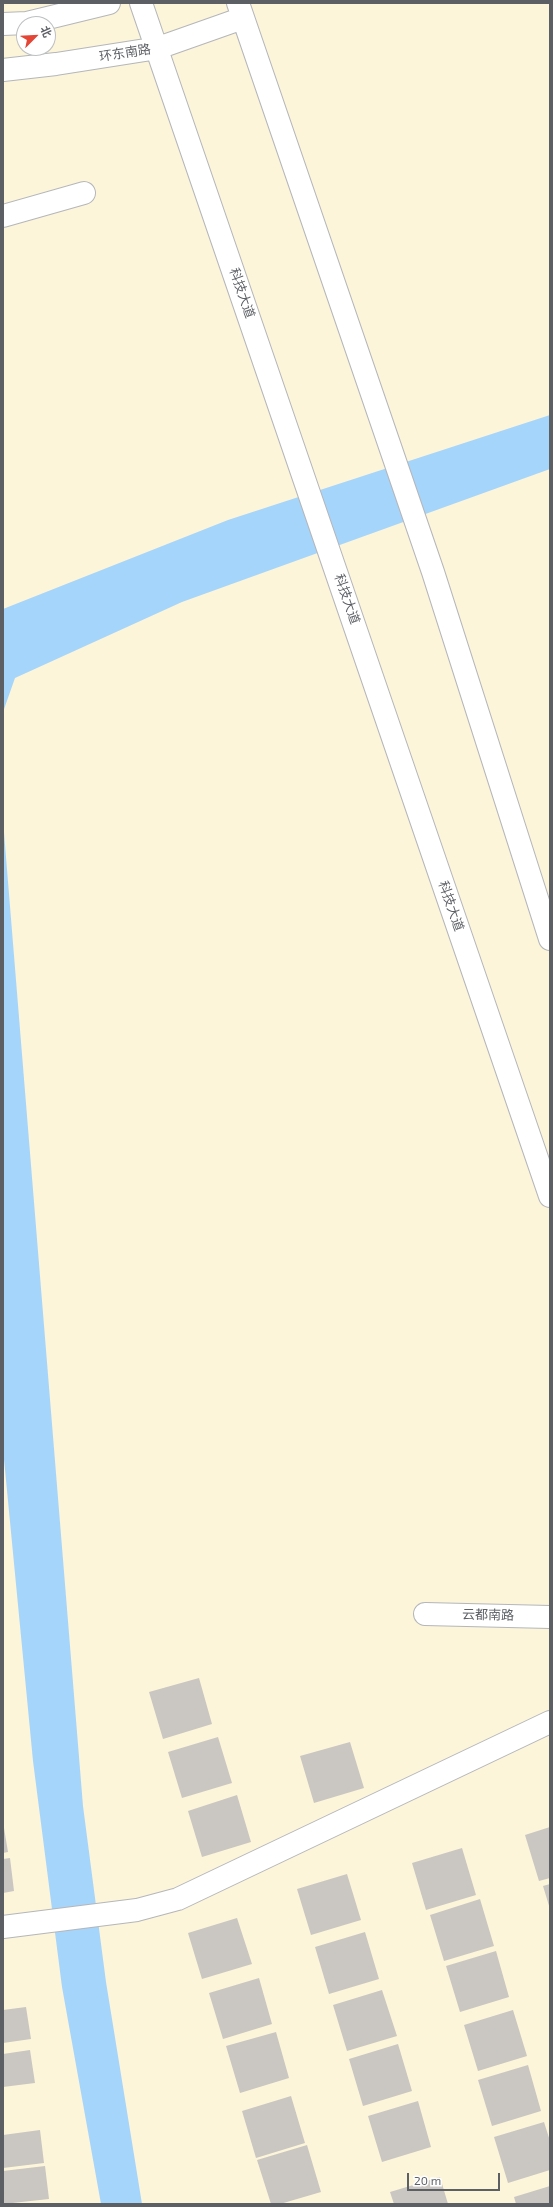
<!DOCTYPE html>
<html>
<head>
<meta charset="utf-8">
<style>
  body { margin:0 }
  #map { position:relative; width:553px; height:2207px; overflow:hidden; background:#eeece4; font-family:"Exo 2","Noto Sans SC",sans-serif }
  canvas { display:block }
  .frame { position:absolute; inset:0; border:4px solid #5c5f64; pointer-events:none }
  .north { position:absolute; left:16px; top:16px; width:40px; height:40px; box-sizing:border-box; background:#fff; border:1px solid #bebfc1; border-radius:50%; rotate:66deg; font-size:11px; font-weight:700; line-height:16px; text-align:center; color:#5c5f64 }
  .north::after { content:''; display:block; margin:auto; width:14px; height:18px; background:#e34635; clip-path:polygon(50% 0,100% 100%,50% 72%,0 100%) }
  .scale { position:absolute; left:407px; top:2173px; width:93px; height:18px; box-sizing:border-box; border:2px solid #5c5f64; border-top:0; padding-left:5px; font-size:12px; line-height:14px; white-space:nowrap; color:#5c5f64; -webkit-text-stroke:3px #fff; paint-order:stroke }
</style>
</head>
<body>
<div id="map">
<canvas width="553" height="2207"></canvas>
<div class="frame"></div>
<div class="north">北</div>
<div class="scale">20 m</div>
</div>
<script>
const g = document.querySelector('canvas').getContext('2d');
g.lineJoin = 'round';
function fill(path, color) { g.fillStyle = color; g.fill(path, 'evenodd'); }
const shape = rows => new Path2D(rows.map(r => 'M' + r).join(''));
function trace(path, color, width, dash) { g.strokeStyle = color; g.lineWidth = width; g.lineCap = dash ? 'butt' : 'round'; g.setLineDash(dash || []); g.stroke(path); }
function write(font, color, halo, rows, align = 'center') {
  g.font = font + ' "Exo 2","Noto Sans SC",sans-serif'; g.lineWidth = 3; g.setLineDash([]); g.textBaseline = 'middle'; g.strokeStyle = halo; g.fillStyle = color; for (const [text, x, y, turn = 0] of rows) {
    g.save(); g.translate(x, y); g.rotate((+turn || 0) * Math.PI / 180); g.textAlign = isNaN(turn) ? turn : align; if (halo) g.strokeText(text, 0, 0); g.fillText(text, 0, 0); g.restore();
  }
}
const commercial = shape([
  [3,3,550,3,550,2204,3,2204],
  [24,24,48,24,48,48,24,48]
]);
const water = shape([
  [550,415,550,469,182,602,15,678,3,712,3,609,228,520],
  [3,820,83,1806,106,1982,142,2204,101,2204,62,1987,33,1761,3,1449]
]);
const building = shape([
  [199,1678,212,1724,163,1739,149,1692],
  [218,1737,232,1783,182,1798,168,1752],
  [350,1742,364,1788,314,1803,300,1756],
  [237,1795,251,1842,202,1857,188,1811],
  [3,1822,8,1852,3,1853],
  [550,1827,550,1878,539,1881,525,1835],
  [462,1848,476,1895,426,1910,412,1863],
  [10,1858,14,1891,3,1893,3,1859],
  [347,1874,361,1920,311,1935,297,1889],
  [550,1884,550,1909,543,1886],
  [480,1899,494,1946,444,1961,430,1915],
  [237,1918,252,1964,202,1979,188,1933],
  [365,1932,379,1979,329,1994,315,1947],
  [496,1951,509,1997,460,2012,446,1966],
  [259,1978,272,2024,223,2039,209,1993],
  [382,1990,397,2036,347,2051,333,2005],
  [26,2007,31,2039,3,2043,3,2010],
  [513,2010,527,2056,478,2071,464,2025],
  [276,2032,289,2078,240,2093,226,2046],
  [398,2044,412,2091,363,2106,349,2059],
  [30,2050,35,2083,3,2087,3,2054],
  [528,2065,541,2111,492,2126,478,2080],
  [291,2096,305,2143,256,2158,242,2111],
  [418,2101,431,2147,382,2162,368,2116],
  [544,2122,550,2141,550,2170,508,2183,494,2137],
  [40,2130,44,2163,3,2168,3,2135],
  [307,2145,321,2192,280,2204,271,2204,257,2160],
  [45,2166,49,2199,3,2204,3,2171],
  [440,2177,448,2204,394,2204,390,2192],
  [550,2186,550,2204,516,2204,514,2197]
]);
const minor = shape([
  [141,3,550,1196],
  [238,3,433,572,550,939],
  [3,24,27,23,109,3],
  [3,70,56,64,158,48,243,18],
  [3,216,84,193],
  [425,1614,550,1617],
  [3,1927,137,1910,178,1899,550,1722]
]);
const streetNames = [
  ["环东南路",125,53,-9],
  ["科技大道",242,293,71],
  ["科技大道",347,599,71],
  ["科技大道",451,906,71],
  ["云都南路",488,1615,1]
];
fill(commercial, '#fcf5da');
fill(water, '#a6d5fc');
fill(building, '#cac6c1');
trace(minor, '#b4b6ba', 24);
trace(minor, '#fff', 22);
write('13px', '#5c5f64', '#fff', streetNames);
</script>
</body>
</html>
